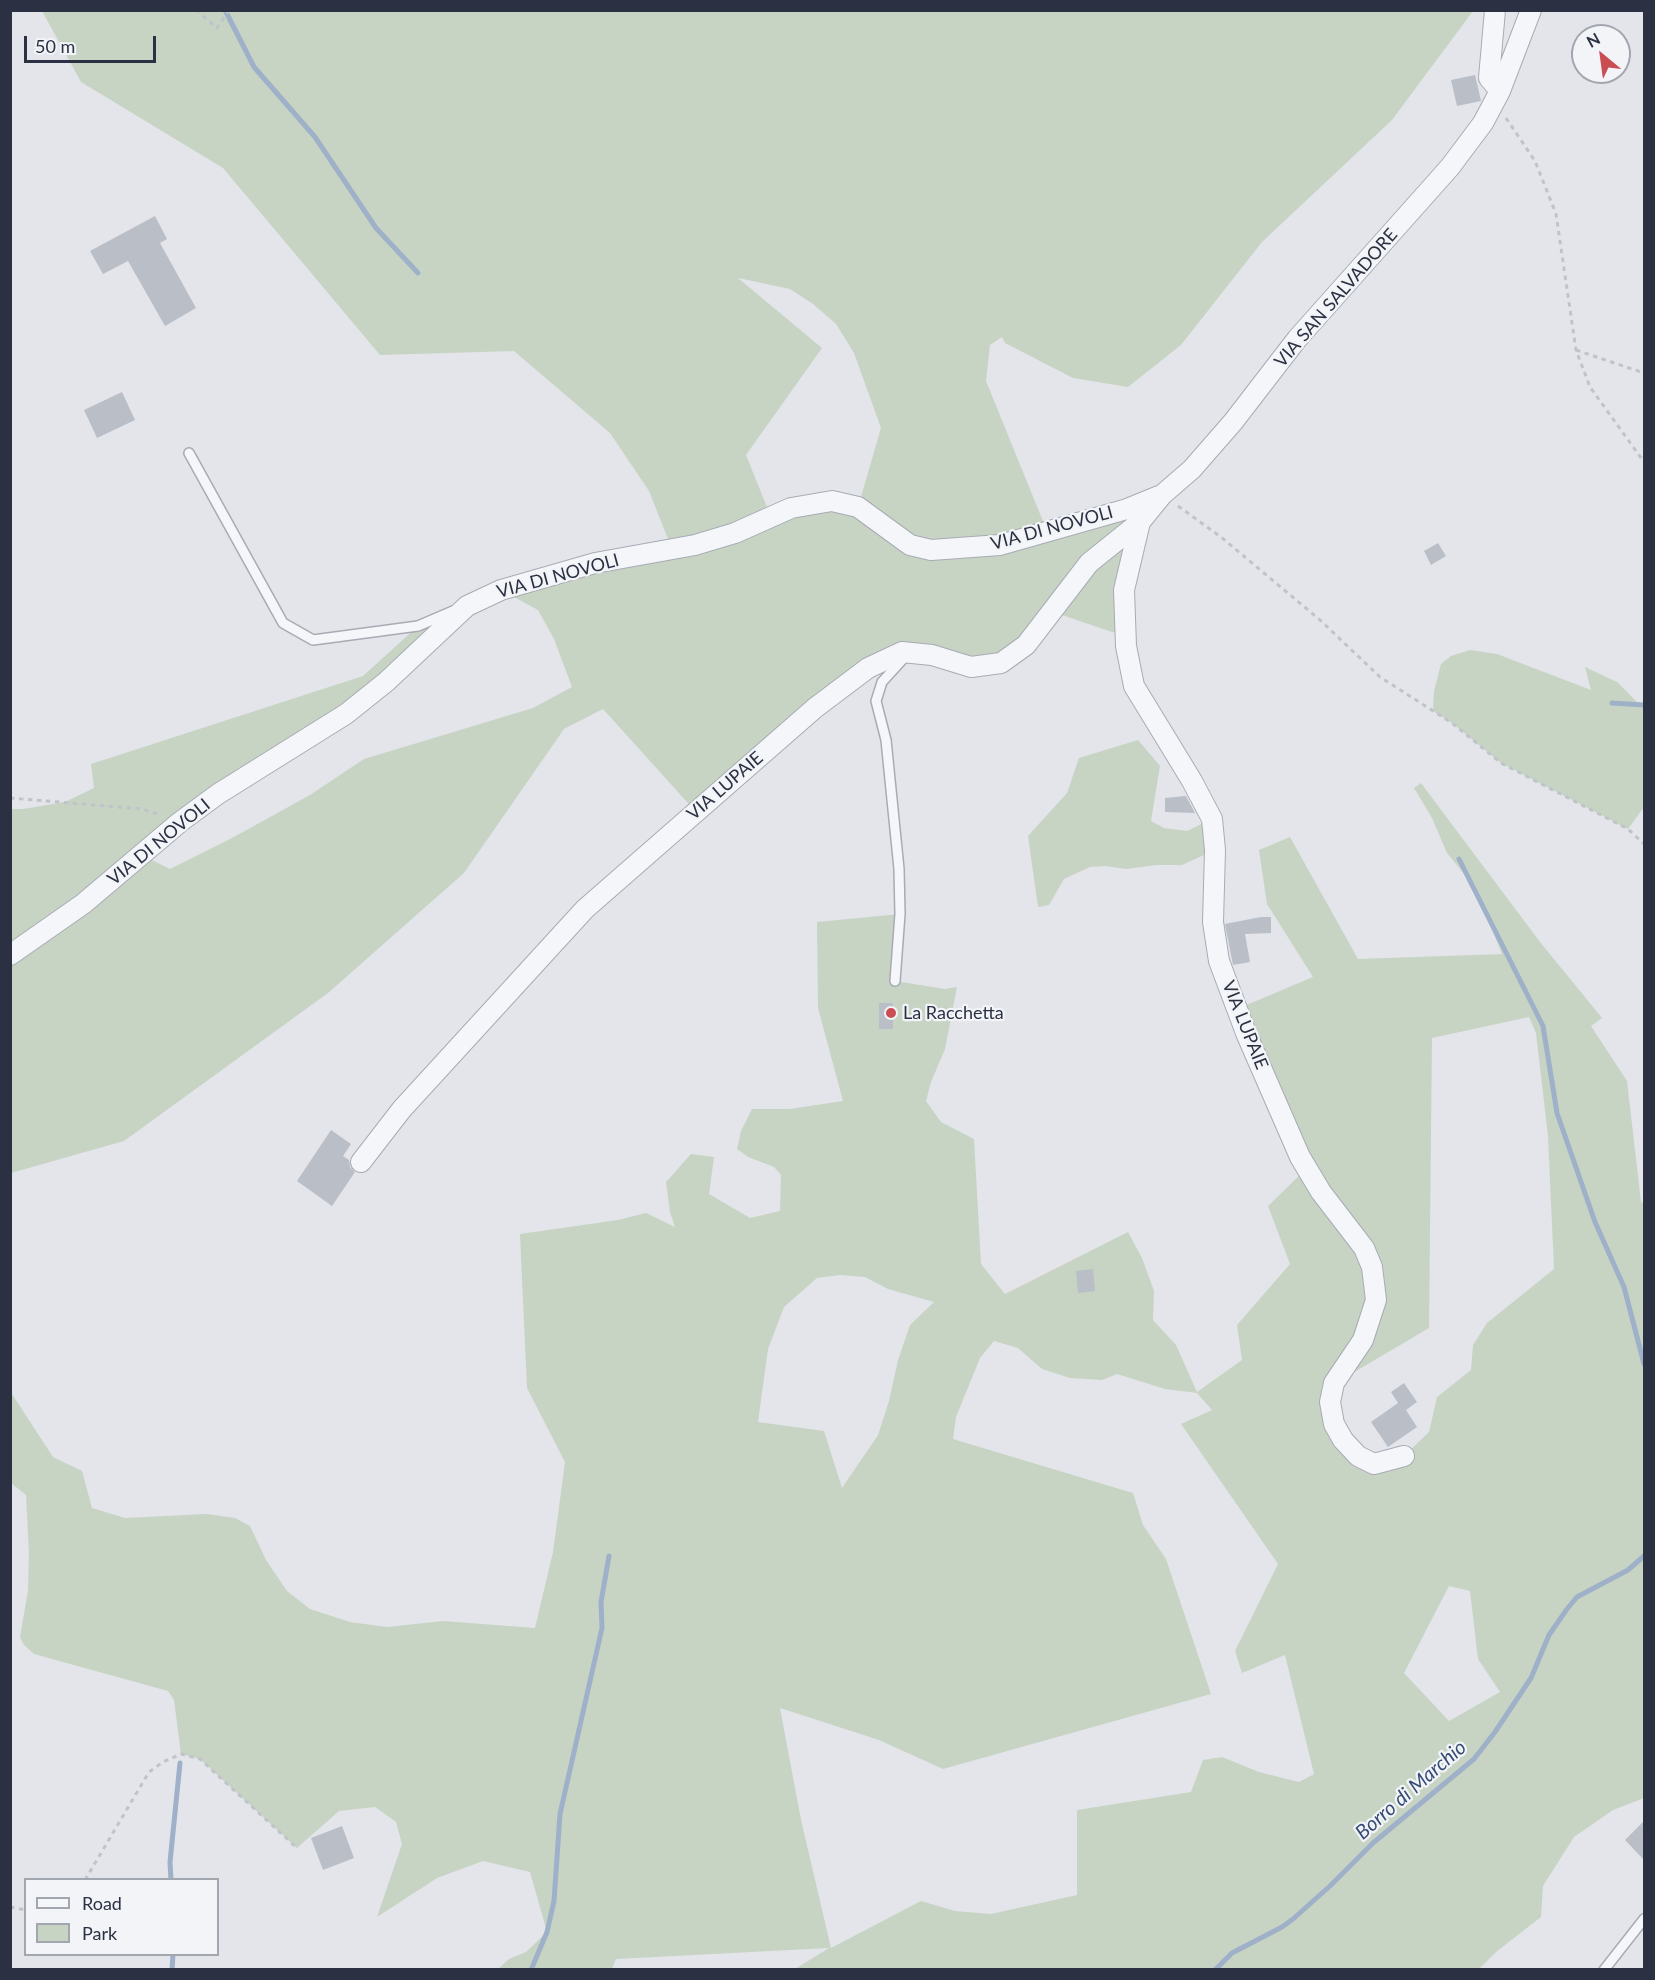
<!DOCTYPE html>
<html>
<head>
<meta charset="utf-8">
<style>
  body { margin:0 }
  #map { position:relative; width:1655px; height:1980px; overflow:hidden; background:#e3e5ea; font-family:Lato,sans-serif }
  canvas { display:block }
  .frame { position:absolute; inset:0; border:12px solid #2b3142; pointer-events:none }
  .legend { position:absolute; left:24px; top:1878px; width:195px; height:78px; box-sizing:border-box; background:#f2f4f8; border:2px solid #a2a6af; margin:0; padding:8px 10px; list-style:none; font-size:18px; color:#2b3142 }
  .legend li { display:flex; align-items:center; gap:12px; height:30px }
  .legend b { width:30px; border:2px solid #a2a6af }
  .north { position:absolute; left:1571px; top:24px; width:60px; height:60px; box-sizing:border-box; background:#f2f4f8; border:2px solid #a2a6af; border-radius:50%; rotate:331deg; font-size:16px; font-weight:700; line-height:24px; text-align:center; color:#2b3142 }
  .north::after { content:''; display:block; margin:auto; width:21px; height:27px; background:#ca4d54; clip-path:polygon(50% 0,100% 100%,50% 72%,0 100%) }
  .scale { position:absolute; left:24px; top:36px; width:132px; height:27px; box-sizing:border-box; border:3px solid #2b3142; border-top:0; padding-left:8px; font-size:18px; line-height:21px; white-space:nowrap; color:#2b3142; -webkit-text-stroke:4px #f2f4f8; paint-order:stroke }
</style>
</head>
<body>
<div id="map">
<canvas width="1655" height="1980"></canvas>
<div class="frame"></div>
<ul class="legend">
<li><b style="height:8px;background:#f5f6f9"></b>Road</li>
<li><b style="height:16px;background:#c7d4c4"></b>Park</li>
</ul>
<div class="north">N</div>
<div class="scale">50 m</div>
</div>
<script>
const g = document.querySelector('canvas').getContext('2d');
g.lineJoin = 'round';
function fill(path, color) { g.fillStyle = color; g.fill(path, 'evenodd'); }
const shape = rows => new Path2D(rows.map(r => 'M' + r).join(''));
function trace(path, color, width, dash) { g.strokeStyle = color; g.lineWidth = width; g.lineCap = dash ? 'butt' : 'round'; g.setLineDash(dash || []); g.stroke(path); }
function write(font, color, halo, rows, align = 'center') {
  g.font = font + ' Lato,sans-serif'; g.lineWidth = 4.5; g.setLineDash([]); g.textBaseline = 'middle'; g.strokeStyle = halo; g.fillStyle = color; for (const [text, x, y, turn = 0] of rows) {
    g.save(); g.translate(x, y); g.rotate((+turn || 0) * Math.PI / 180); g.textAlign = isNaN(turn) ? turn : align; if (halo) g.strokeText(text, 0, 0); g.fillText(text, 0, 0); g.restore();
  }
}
const green = shape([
  [42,11,1473,11,1392,120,1262,242,1181,345,1128,387,1073,378,1005,343,1002,337,990,345,986,381,1047,531,1127,509,1140,522,1125,634,1112,632,1053,612,1001,663,902,652,696,812,603,709,564,729,464,873,328,993,124,1141,11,1173,10,809,23,809,65,802,94,788,91,764,363,676,418,626,467,606,386,682,142,855,170,869,232,838,310,795,364,759,533,708,572,687,554,639,538,610,501,590,672,549,649,491,610,433,514,351,380,355,223,168,81,82],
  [738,278,790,289,813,304,836,324,854,353,881,428,858,507,771,517,746,455,822,348],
  [1470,650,1497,654,1591,690,1585,667,1617,682,1639,704,1644,705,1644,807,1628,829,1501,763,1452,723,1433,711,1434,691,1441,664,1451,656],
  [1138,740,1160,766,1151,821,1164,828,1187,831,1212,819,1215,850,1182,865,1156,865,1127,869,1105,866,1090,867,1064,879,1049,905,1038,907,1028,836,1067,793,1079,758],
  [1421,783,1540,942,1602,1018,1591,1026,1627,1081,1641,1202,1644,1203,1644,1798,1613,1810,1574,1837,1543,1886,1541,1917,1496,1952,1479,1969,795,1969,829,1948,616,1959,612,1969,498,1969,509,1959,526,1952,547,1932,530,1872,483,1861,437,1878,377,1917,402,1844,396,1822,375,1807,339,1811,297,1848,200,1759,181,1754,174,1700,168,1691,34,1654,24,1645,20,1637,28,1591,29,1553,26,1495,11,1483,10,1391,53,1457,82,1471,92,1508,125,1518,207,1514,235,1518,250,1526,266,1560,287,1591,310,1609,350,1622,387,1627,443,1621,535,1628,553,1552,565,1462,527,1388,520,1234,618,1220,646,1213,675,1227,670,1212,666,1182,691,1154,714,1157,709,1194,750,1218,780,1211,781,1175,774,1167,748,1157,737,1149,741,1131,752,1109,790,1109,843,1101,818,1008,817,922,900,914,895,981,945,989,957,987,945,1049,931,1082,926,1101,941,1122,974,1139,981,1264,1005,1294,1128,1232,1142,1258,1154,1291,1153,1320,1176,1345,1197,1392,1242,1360,1237,1325,1290,1264,1268,1206,1307,1168,1237,1009,1313,977,1267,904,1259,850,1290,837,1358,959,1502,954,1474,886,1447,853,1432,818,1414,788],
  [1529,1017,1536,1033,1548,1136,1554,1269,1487,1323,1473,1345,1471,1370,1437,1397,1429,1432,1404,1456,1358,1456,1330,1402,1334,1384,1429,1328,1432,1038],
  [840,1275,865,1277,888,1289,934,1302,910,1325,898,1360,889,1401,878,1435,842,1488,824,1431,758,1422,768,1349,784,1307,817,1278],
  [994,1341,1018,1348,1042,1369,1070,1378,1102,1380,1117,1374,1165,1389,1197,1393,1212,1410,1181,1424,1278,1564,1235,1651,1242,1673,1285,1655,1314,1774,1299,1782,1259,1772,1222,1757,1203,1760,1191,1792,1077,1810,1077,1895,991,1914,955,1911,921,1901,831,1948,801,1820,780,1708,879,1740,943,1769,1211,1694,1166,1559,1143,1525,1133,1493,953,1439,956,1417,980,1358],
  [1449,1586,1470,1591,1478,1659,1500,1692,1449,1721,1404,1673]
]);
const stream = shape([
  [225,10,254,67,315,137,376,228,418,273],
  [1612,703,1644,705],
  [1459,859,1543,1026,1557,1113,1595,1222,1624,1287,1644,1364],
  [171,1880,170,1862,180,1763],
  [172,1970,173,1954],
  [531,1970,547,1932,554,1901,560,1814,602,1628,601,1602,609,1556],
  [1215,1970,1232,1953,1282,1927,1293,1919,1330,1886,1373,1843,1474,1759,1495,1732,1531,1678,1549,1635,1567,1609,1577,1597,1628,1570,1644,1556]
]);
const building = shape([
  [1475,75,1481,101,1457,106,1451,80],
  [155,216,167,239,160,243,196,308,165,326,128,261,103,274,90,251],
  [122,392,135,420,97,438,84,410],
  [1438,543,1446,556,1431,565,1424,551],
  [1186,796,1195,813,1165,812,1165,798],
  [1261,917,1271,917,1271,933,1245,934,1250,962,1233,965,1225,924],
  [879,1003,893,1003,893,1029,879,1029],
  [331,1130,351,1144,343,1156,349,1160,350,1167,355,1172,332,1206,297,1181],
  [1093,1269,1095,1291,1078,1293,1076,1271],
  [1404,1383,1417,1402,1406,1410,1417,1427,1388,1447,1371,1422,1398,1403,1391,1392],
  [1644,1821,1644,1860,1625,1840],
  [342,1826,354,1858,323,1870,311,1838]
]);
const path = shape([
  [196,10,217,28,229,10],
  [1506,118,1535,161,1556,214,1576,350,1590,387,1644,462],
  [1576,350,1644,373],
  [1178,506,1221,537,1320,620,1380,677,1452,723,1501,763,1628,829,1644,844],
  [10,798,142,809,161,815],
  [85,1880,149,1772,163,1762,181,1754,200,1759,297,1848],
  [10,1907,26,1910]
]);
const lane = shape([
  [189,453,283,623,313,640,418,626,453,611],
  [895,981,900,914,899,869,886,740,876,701,882,682,903,659],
  [1604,1970,1644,1919]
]);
const street = shape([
  [1495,10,1489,78,1500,91],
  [1140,522,1124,590,1126,646,1134,686,1192,781,1212,819,1215,850,1213,922,1219,961,1246,1033,1300,1157,1321,1192,1364,1248,1372,1267,1376,1300,1363,1340,1334,1383,1330,1402,1334,1424,1343,1440,1358,1456,1374,1464,1404,1456],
  [10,955,83,904,180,822,218,794,346,714,386,682,467,606,501,590,595,563,695,545,735,533,791,508,832,501,858,507,910,545,931,550,1000,545,1127,509,1159,496],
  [361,1162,402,1109,585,909,815,708,868,668,902,652,932,655,971,667,1001,663,1026,645,1089,563,1140,522,1162,495,1192,469,1233,422,1297,339,1450,167,1483,123,1500,91,1531,10]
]);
const markers = [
  [891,1013,6,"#ca4d54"]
];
const streetNames = [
  ["VIA SAN SALVADORE",1336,298,-49],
  ["VIA DI NOVOLI",1052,528,-15],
  ["VIA DI NOVOLI",558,576,-15],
  ["VIA LUPAIE",725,786,-41],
  ["VIA DI NOVOLI",159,842,-39],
  ["VIA LUPAIE",1245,1025,68]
];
const poiNames = [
  ["La Racchetta",903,1013]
];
const waterNames = [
  ["Borro di Marchio",1411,1790,-41]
];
fill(green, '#c7d4c4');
trace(stream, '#9fb0c9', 5);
fill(building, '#babec7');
trace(lane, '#a8abb4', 12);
trace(street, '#a8abb4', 22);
trace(path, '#c0c3c9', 3, [4.5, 4.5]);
trace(lane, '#f5f6f9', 9);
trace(street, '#f5f6f9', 20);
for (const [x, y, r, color] of markers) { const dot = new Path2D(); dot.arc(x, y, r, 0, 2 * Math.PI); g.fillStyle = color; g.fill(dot); trace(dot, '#f2f4f8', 2); }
write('18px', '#2b3142', '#f2f4f8', streetNames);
write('18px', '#2b3142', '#f2f4f8', poiNames, 'left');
write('italic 20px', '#364c75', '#f2f4f8', waterNames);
</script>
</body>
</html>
